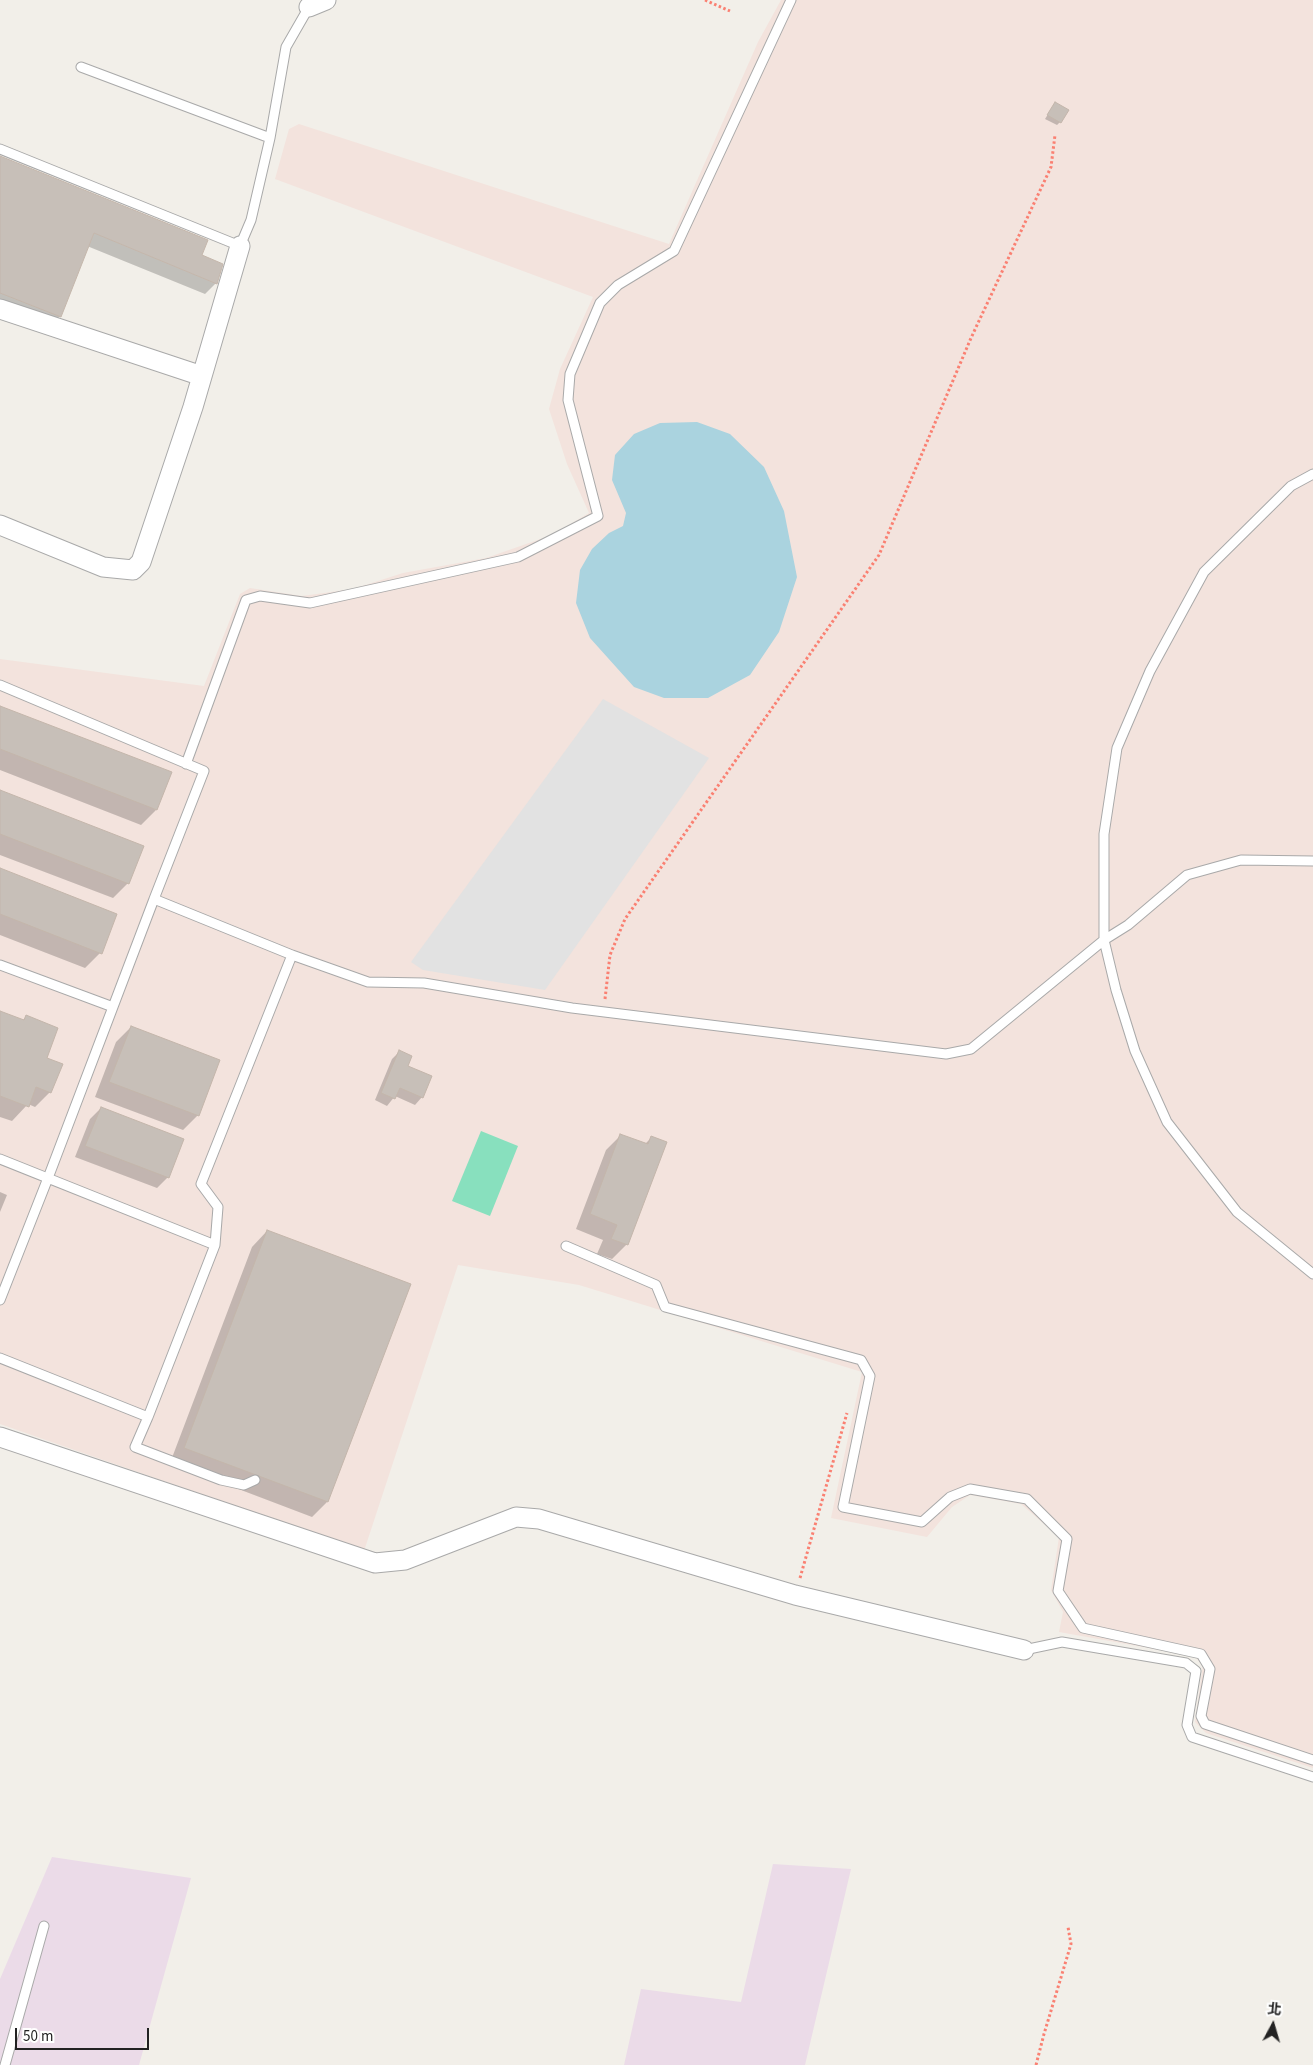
<!DOCTYPE html>
<html>
<head>
<meta charset="utf-8">
<style>
  body { margin:0 }
  #map { position:relative; width:1313px; height:2065px; overflow:hidden; background:#f2efe9; font-family:"Source Sans 3","Noto Sans TC",sans-serif }
  canvas { display:block }
  .north { position:absolute; left:1248px; top:2000px; width:50px; height:50px; -webkit-text-stroke:4px #fff; paint-order:stroke; rotate:6deg; font-size:14px; font-weight:700; line-height:20px; text-align:center; color:#222 }
  .north::after { content:''; display:block; margin:auto; width:18px; height:22px; background:#222; clip-path:polygon(50% 0,100% 100%,50% 72%,0 100%) }
  .scale { position:absolute; left:15px; top:2028px; width:134px; height:22px; box-sizing:border-box; border:2px solid #222; border-top:0; padding-left:6px; font-size:15px; line-height:18px; white-space:nowrap; color:#222; -webkit-text-stroke:4px #fff; paint-order:stroke }
</style>
</head>
<body>
<div id="map">
<canvas width="1313" height="2065"></canvas>
<div class="north">北</div>
<div class="scale">50 m</div>
</div>
<script>
const g = document.querySelector('canvas').getContext('2d');
g.lineJoin = 'round';
function fill(path, color) { g.fillStyle = color; g.fill(path, 'evenodd'); }
const shape = rows => new Path2D(rows.map(r => 'M' + r).join(''));
function trace(path, color, width, dash) { g.strokeStyle = color; g.lineWidth = width; g.lineCap = dash ? 'butt' : 'round'; g.setLineDash(dash || []); g.stroke(path); }
const industrial = shape([
  [52,1857,191,1878,139,2065,0,2065,0,1979],
  [773,1864,851,1869,805,2065,624,2065,641,1989,741,2002]
]);
const military = shape([
  [781,0,1313,0,1313,1768,1206,1733,1195,1722,1203,1665,1194,1656,1059,1632,1063,1612,1051,1590,1059,1537,1021,1504,970,1495,952,1507,927,1537,831,1518,862,1372,579,1285,458,1265,364,1551,0,1424,0,659,204,686,240,594,250,588,302,596,353,589,403,573,486,558,552,535,589,513,567,464,549,409,560,369,593,297,275,179,289,129,299,124,669,244,758,42]
]);
const pitch = shape([
  [481,1131,518,1146,490,1216,452,1201]
]);
const parking = shape([
  [603,699,709,758,545,990,423,970,411,962]
]);
const water = shape([
  [697,422,730,434,764,467,784,511,797,577,779,632,750,675,708,698,664,698,634,687,590,638,576,603,580,570,592,549,609,533,623,526,626,513,612,480,615,455,634,434,660,423]
]);
const shadow = shape([
  [1055,103,1060,122,1057,125,1045,119],
  [0,157,200,256,216,283,205,294,87,246,60,316,49,327,0,309],
  [0,709,156,810,141,825,0,770],
  [0,791,128,883,113,898,0,855],
  [0,870,100,953,85,968,0,935],
  [0,1012,22,1021,26,1017,46,1058,50,1092,35,1107,28,1104,12,1121,0,1117],
  [131,1027,198,1115,183,1130,95,1097,116,1042],
  [399,1052,422,1097,415,1105,395,1096,387,1106,375,1100,392,1059],
  [101,1108,168,1177,157,1188,75,1157,90,1119],
  [621,1135,645,1144,651,1138,627,1244,612,1259,597,1254,603,1240,576,1229,606,1150],
  [0,1192,7,1195,0,1212],
  [267,1231,327,1502,312,1517,170,1463,252,1247]
]);
const building = shape([
  [1055,102,1069,110,1061,123,1047,115,1055,102],
  [0,156,208,240,202,255,223,264,217,284,94,233,61,317,0,293,0,156],
  [0,706,172,772,157,810,0,749,0,706],
  [0,790,144,846,129,884,0,834,0,790],
  [0,868,117,914,102,954,0,914,0,868],
  [0,1011,24,1020,26,1015,58,1028,47,1058,63,1064,51,1093,36,1087,29,1107,0,1096,0,1011],
  [131,1026,220,1060,199,1116,109,1082,131,1026],
  [399,1050,412,1056,408,1066,432,1076,423,1098,400,1088,395,1099,381,1093,399,1050],
  [101,1107,184,1139,169,1178,85,1146,101,1107],
  [620,1134,648,1144,651,1136,667,1142,628,1245,611,1239,617,1225,590,1214,620,1134],
  [267,1230,411,1284,328,1502,184,1448,267,1230]
]);
const path = shape([
  [705,0,730,11],
  [605,999,610,955,625,919,879,555,971,338,1051,167,1055,135],
  [800,1578,847,1413],
  [1036,2065,1044,2034,1071,1944,1068,1927]
]);
const lane = shape([
  [81,67,270,138],
  [0,149,240,246,251,220,270,138,286,47,309,7],
  [1313,474,1291,486,1204,572,1150,671,1117,748,1104,834,1104,940,1116,990,1135,1051,1167,1122,1237,1212,1313,1274],
  [0,685,204,771,154,899],
  [186,764,246,600,260,596,310,603,518,557,598,516,568,400,570,374,600,303,618,285,674,251,791,0],
  [292,955,368,982,424,983,572,1008,946,1054,971,1049,1104,940,1128,925,1187,875,1241,860,1313,861],
  [0,965,113,1007],
  [0,1159,215,1245],
  [566,1246,656,1285,665,1307,861,1360,870,1376,843,1507,922,1522,950,1497,970,1489,1027,1499,1067,1539,1058,1591,1083,1628,1201,1654,1210,1669,1201,1716,1205,1724,1313,1760],
  [0,1300,48,1178,154,899,292,955,201,1184,218,1207,215,1245,148,1417,0,1358],
  [148,1417,135,1447,221,1480,244,1485,255,1480],
  [1024,1650,1062,1642,1186,1663,1196,1671,1187,1725,1192,1737,1313,1777],
  [5,2065,44,1926]
]);
const street = shape([
  [309,7,326,0],
  [0,309,202,376],
  [0,525,103,567,133,570,141,562,193,407,240,246],
  [0,1437,375,1563,405,1560,516,1517,539,1519,795,1595,1024,1650]
]);
fill(industrial, '#ebdbe8');
fill(military, '#f3e3dd');
fill(pitch, '#88e0be');
fill(parking, '#e2e2e2');
fill(water, '#aad3df');
fill(shadow, '#0003');
fill(building, '#c7bfb8');
trace(building, '#c4b6ab', 1);
trace(lane, '#a9a9a9', 11);
trace(street, '#a9a9a9', 21);
trace(path, '#fa8072', 3, [2.5, 2.5]);
trace(lane, '#fff', 9);
trace(street, '#fff', 19);
</script>
</body>
</html>
